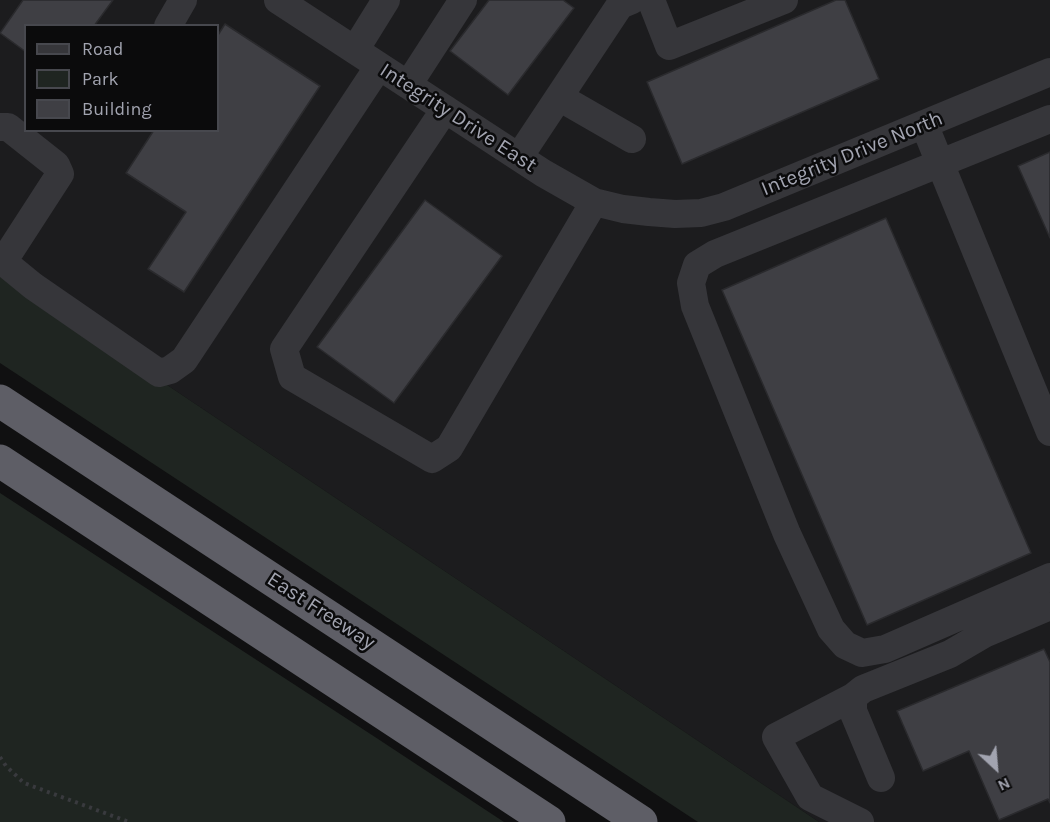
<!DOCTYPE html>
<html>
<head>
<meta charset="utf-8">
<style>
  body { margin:0 }
  #map { position:relative; width:1050px; height:822px; overflow:hidden; background:#101011; font-family:Karla,sans-serif }
  canvas { display:block }
  .legend { position:absolute; left:24px; top:24px; width:195px; height:108px; box-sizing:border-box; background:#0b0b0c; border:2px solid #47484e; margin:0; padding:8px 10px; list-style:none; font-size:18px; color:#a2a4b0 }
  .legend li { display:flex; align-items:center; gap:12px; height:30px }
  .legend b { width:30px; border:2px solid #47484e }
  .north { position:absolute; left:966px; top:738px; width:60px; height:60px; -webkit-text-stroke:4px #0b0b0c; paint-order:stroke; rotate:154deg; font-size:16px; font-weight:700; line-height:24px; text-align:center; color:#a2a4b0 }
  .north::after { content:''; display:block; margin:auto; width:21px; height:27px; background:#a2a4b0; clip-path:polygon(50% 0,100% 100%,50% 72%,0 100%) }
</style>
</head>
<body>
<div id="map">
<canvas width="1050" height="822"></canvas>
<ul class="legend">
<li><b style="height:8px;background:#36363a"></b>Road</li>
<li><b style="height:16px;background:#1f2521"></b>Park</li>
<li><b style="height:16px;background:#3f3f44"></b>Building</li>
</ul>
<div class="north">N</div>
</div>
<script>
const g = document.querySelector('canvas').getContext('2d');
g.lineJoin = 'round';
function fill(path, color) { g.fillStyle = color; g.fill(path, 'evenodd'); }
const shape = rows => new Path2D(rows.map(r => 'M' + r).join(''));
function trace(path, color, width, dash) { g.strokeStyle = color; g.lineWidth = width; g.lineCap = dash ? 'butt' : 'round'; g.setLineDash(dash || []); g.stroke(path); }
function write(font, color, halo, rows, align = 'center') {
  g.font = font + ' Karla,sans-serif'; g.lineWidth = 5; g.setLineDash([]); g.textBaseline = 'middle'; g.strokeStyle = halo; g.fillStyle = color; for (const [text, x, y, turn = 0] of rows) {
    g.save(); g.translate(x, y); g.rotate((+turn || 0) * Math.PI / 180); g.textAlign = isNaN(turn) ? turn : align; if (halo) g.strokeText(text, 0, 0); g.fillText(text, 0, 0); g.restore();
  }
}
const built = shape([
  [0,0,1050,0,1050,822,819,822,0,273],
  [26,26,218,26,218,130,26,130]
]);
const green = shape([
  [0,273,819,822,698,822,0,363],
  [0,493,375,737,504,822,0,822]
]);
const building = shape([
  [23,0,113,0,94,26,26,26,26,52,0,33,23,0],
  [489,0,563,0,574,8,508,95,450,51,489,0],
  [836,0,845,0,879,79,682,164,647,82,836,0],
  [225,24,320,86,184,292,148,269,186,212,126,173,154,130,218,130,218,35,225,24],
  [1050,152,1050,238,1018,166,1050,152],
  [425,200,502,256,394,403,317,347,425,200],
  [886,218,1031,553,867,625,722,290,886,218],
  [1044,649,1050,662,1050,803,1048,799,999,820,969,751,923,771,897,711,1044,649]
]);
const path = shape([
  [0,757,6,766,24,783,129,822]
]);
const minor = shape([
  [278,0,543,173,594,202,623,209,649,212,675,214,701,213,724,207,1050,72],
  [651,0,669,46,784,0],
  [168,26,183,0],
  [355,50,386,0],
  [408,85,463,0],
  [559,97,632,139],
  [445,109,284,349,292,377,432,459,449,448,594,202],
  [1050,119,715,254,697,265,691,283,695,306,787,534,831,629,845,645,862,653,885,649,1050,577],
  [924,124,1050,432],
  [0,127,8,127,56,165,60,174,3,262],
  [519,157,620,5,632,0],
  [0,259,33,286,159,373,170,370,184,360,379,66],
  [853,697,776,737,810,797,860,822],
  [881,778,853,711,853,697,863,689,950,654,986,633,1050,606]
]);
const highway = shape([
  [0,401,641,822],
  [0,461,549,822]
]);
const streetNames = [
  ["Integrity Drive East",458,118,33],
  ["Integrity Drive North",852,154,-22],
  ["East Freeway",321,611,33]
];
fill(built, '#1c1c1e');
fill(green, '#1f2521');
fill(building, '#3f3f44');
trace(building, '#2a2a2d', 1.5);
trace(path, '#393a3e', 4, [3, 4.5]);
trace(minor, '#36363a', 28);
trace(highway, '#5e5e66', 33);
write('21px', '#a2a4b0', '#0b0b0c', streetNames);
</script>
</body>
</html>
